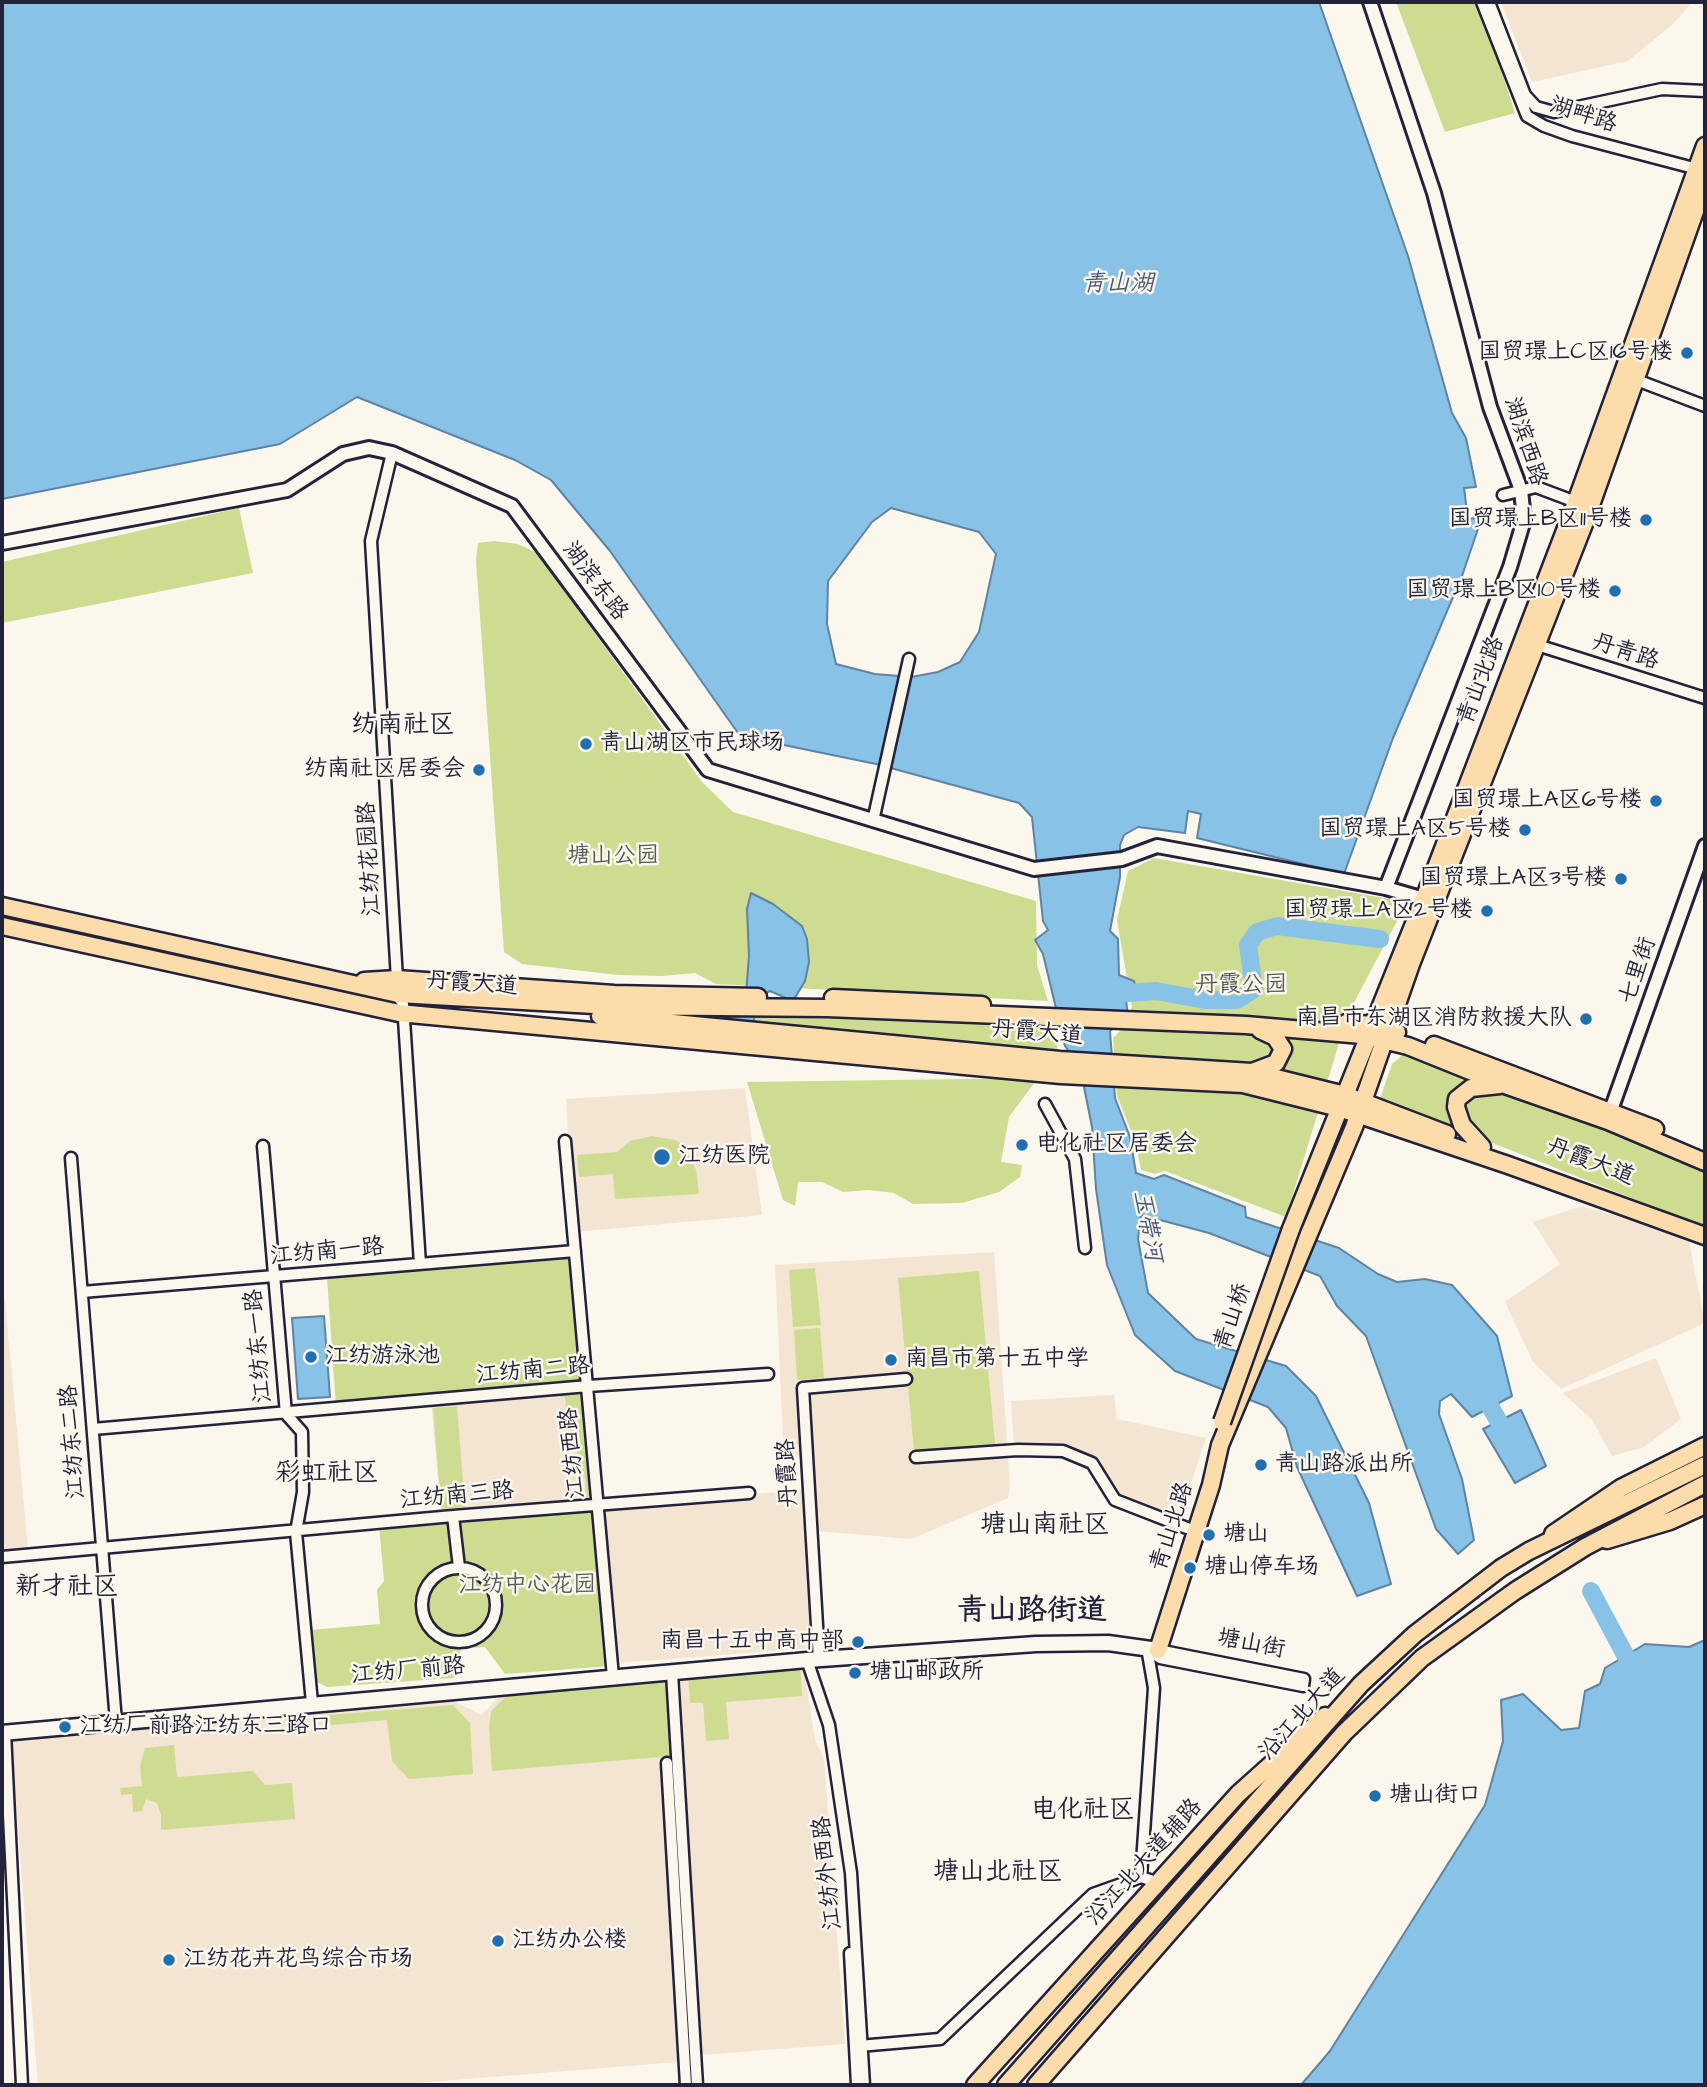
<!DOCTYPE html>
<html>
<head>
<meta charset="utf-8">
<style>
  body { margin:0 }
  #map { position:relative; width:1707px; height:2087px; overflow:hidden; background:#fbf7ec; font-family:"Architects Daughter",sans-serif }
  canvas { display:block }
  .frame { position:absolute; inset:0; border:4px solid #22223b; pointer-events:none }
</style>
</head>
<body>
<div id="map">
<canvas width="1707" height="2087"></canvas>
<div class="frame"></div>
</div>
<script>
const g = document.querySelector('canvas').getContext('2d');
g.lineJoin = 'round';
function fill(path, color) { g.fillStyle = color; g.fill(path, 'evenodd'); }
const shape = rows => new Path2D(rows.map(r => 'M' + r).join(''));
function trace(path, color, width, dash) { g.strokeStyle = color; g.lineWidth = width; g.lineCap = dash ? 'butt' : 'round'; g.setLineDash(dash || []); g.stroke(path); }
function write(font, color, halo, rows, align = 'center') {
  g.font = font + ' "Architects Daughter","LXGW WenKai TC",sans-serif'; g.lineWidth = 5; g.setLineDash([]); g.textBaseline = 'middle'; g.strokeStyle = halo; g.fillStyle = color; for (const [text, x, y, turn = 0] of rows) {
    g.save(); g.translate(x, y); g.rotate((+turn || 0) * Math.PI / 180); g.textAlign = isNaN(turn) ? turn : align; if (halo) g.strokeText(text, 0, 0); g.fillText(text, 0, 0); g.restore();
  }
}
const built = shape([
  [1501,2,1692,2,1673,24,1628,61,1532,82],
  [745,1088,762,1215,574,1232,566,1099],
  [1582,1206,1688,1237,1705,1323,1561,1389,1533,1362,1505,1302,1560,1264,1533,1222],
  [994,1252,1010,1484,1008,1498,911,1539,816,1531,809,1454,784,1457,775,1265],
  [2,1300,5,1300,28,1550,2,1552],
  [1656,1358,1681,1419,1644,1447,1612,1456,1592,1420,1563,1393],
  [586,1388,595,1499,441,1513,431,1401],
  [1114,1395,1117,1419,1206,1438,1178,1522,1117,1496,1096,1460,1078,1451,1055,1446,1014,1445,1011,1401],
  [803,1490,814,1648,617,1663,602,1506],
  [804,1670,815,1740,824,1758,845,2044,701,2055,680,1677],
  [668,1679,690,2061,392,2085,38,2085,11,1739,446,1697,481,1715,505,1691]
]);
const green = shape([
  [1396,2,1479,2,1515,113,1445,132],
  [239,508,253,573,2,623,2,562],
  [494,541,518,544,537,553,702,782,733,812,1036,901,1037,965,1048,1001,716,984,695,973,662,976,618,975,522,964,504,952,476,560,478,543],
  [1154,858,1407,902,1348,1014,1286,1217,1165,1171,1155,1174,1141,1170,1135,1140,1117,1096,1113,1038,1122,1029,1132,1007,1117,920,1128,871],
  [602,1010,1052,1025,1058,1051],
  [1405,1053,1604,1126,1705,1168,1705,1227,1419,1114,1379,1102,1392,1064],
  [1038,1078,1009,1117,1001,1162,1022,1165,1020,1177,999,1192,962,1203,913,1204,894,1193,869,1190,843,1192,822,1182,798,1182,795,1206,783,1200,747,1082],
  [652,1136,675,1140,684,1145,696,1170,699,1194,615,1199,613,1174,579,1177,577,1155,617,1152,630,1141],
  [575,1251,588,1386,336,1408,327,1277],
  [815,1268,821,1325,793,1327,789,1270],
  [979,1271,995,1444,914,1451,898,1278],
  [820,1328,824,1378,797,1380,794,1330],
  [583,1389,594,1497,587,1498,584,1471,569,1472,569,1462,578,1461,576,1444,567,1444,565,1419,575,1418,577,1414,567,1414,565,1397,560,1397,559,1391],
  [457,1406,465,1507,441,1509,433,1408],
  [595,1507,610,1666,505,1674,485,1647,461,1649,454,1678,327,1687,317,1682,310,1630,380,1624,377,1590,384,1581,379,1525],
  [800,1664,802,1696,726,1702,729,1739,706,1741,703,1703,690,1703,688,1673],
  [667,1680,672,1756,492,1771,489,1728,491,1711,511,1692],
  [453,1705,470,1723,473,1774,409,1779,392,1761,387,1720,331,1725,329,1715],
  [174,1745,177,1777,253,1771,265,1785,292,1783,295,1819,161,1830,161,1815,157,1803,146,1799,142,1811,133,1812,132,1794,121,1795,120,1788,142,1786,140,1766,145,1748]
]);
const water = shape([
  [2,2,1319,2,1408,256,1452,413,1466,438,1476,487,1464,488,1468,519,1482,517,1462,576,1393,738,1344,874,1197,838,1201,814,1188,811,1185,833,1138,827,1124,835,1120,845,1120,877,1110,931,1118,939,1119,975,1134,981,1137,993,1126,999,1128,1018,1110,1031,1115,1098,1130,1137,1136,1173,1154,1179,1164,1175,1245,1207,1246,1217,1339,1248,1378,1274,1397,1282,1425,1279,1452,1285,1497,1336,1512,1396,1472,1417,1451,1394,1440,1401,1439,1414,1462,1479,1474,1540,1458,1554,1436,1529,1366,1336,1337,1306,1320,1276,1209,1233,1141,1215,1138,1239,1148,1293,1196,1339,1286,1366,1316,1396,1369,1503,1391,1584,1357,1596,1297,1467,1286,1428,1268,1407,1175,1371,1135,1335,1107,1265,1096,1189,1092,1127,1080,1067,1065,1046,1043,954,1035,940,1048,930,1043,921,1032,817,1019,803,876,764,740,736,610,551,551,480,515,460,357,397,280,444,2,499,2,2],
  [891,508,979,532,996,554,979,632,960,662,938,672,911,677,875,674,836,664,827,624,828,581,872,522,891,508],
  [751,893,773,904,802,926,807,939,809,962,805,981,793,1001,770,991,764,994,754,1014,754,1028,723,1031,746,994,749,956,747,909,751,893],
  [324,1316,330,1397,298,1399,292,1318,324,1316],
  [1521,1410,1546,1466,1515,1483,1483,1429,1521,1410],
  [1705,1640,1705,2085,1301,2085,1330,2051,1485,1805,1503,1741,1501,1700,1523,1694,1561,1730,1579,1728,1585,1691,1600,1684,1605,1668,1645,1644,1689,1647,1705,1640]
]);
const river = shape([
  [1115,994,1156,991,1205,1000,1237,1000,1254,989,1248,945,1257,932,1277,926,1380,939],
  [1480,1388,1509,1440],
  [1591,1591,1637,1677]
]);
const minor = shape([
  [1482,2,1527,116,1544,126,1572,136,1705,171],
  [1489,2,1525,95,1536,107,1554,112,1662,89,1705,91],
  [1634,379,1705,406],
  [392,453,371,541,398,996,403,1004,420,1264],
  [1503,495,1536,487,1576,502],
  [1534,644,1705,698],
  [873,821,909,659],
  [1045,1104,1075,1159,1085,1248],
  [565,1141,613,1677],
  [263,1146,286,1414,302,1432,303,1492,296,1532,312,1703],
  [71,1158,116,1722],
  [82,1292,575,1251],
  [93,1429,588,1386,768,1374],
  [916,1457,1018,1450,1063,1451,1092,1463,1115,1500,1187,1528],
  [453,1516,459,1567],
  [2,1557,453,1516,749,1493],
  '422 1605a37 37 0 1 1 74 0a37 37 0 1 1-74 0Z',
  [1150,1651,1160,1658,1303,1686,1304,1679,1158,1650],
  [819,1659,803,1388,906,1379],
  [807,1660,829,1725,851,1873,864,2085],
  [672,1673,697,2085],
  [5,1732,22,2085],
  [667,1763,686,2085],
  [1141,1877,1154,1688,1147,1648],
  [850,1953,857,2085],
  [859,2046,940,2039,1093,1894,1141,1877,1159,1883]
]);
const tertiary = shape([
  [1370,2,1434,193,1490,407,1521,490,1524,520,1510,567,1386,888],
  [2,543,287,490,343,454,369,448,392,453,512,506,708,770,1034,869,1122,859,1157,846,1386,888,1431,901],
  [1611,1110,1705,846]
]);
const secondary = shape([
  [2,1733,807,1660,1036,1644,1108,1643,1158,1650]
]);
const primary = shape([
  [2,906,398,994,612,1006,827,1008,1246,1025,1362,1035,1408,1046,1505,1085,1608,1121,1705,1162],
  [2,926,399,1013,1061,1075,1243,1084,1339,1108,1508,1165,1705,1236],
  [364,981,397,979,614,994,758,997],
  [833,998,982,1005],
  [600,1016,1060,1060,1252,1072,1345,1095,1447,1134],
  [1346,1023,1373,1025,1397,1032],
  [1434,1045,1655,1129],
  [1252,1072,1276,1063,1283,1049,1275,1037,1260,1030],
  [1482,1147,1462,1125,1456,1107,1457,1099,1471,1088,1500,1085],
  [1291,1229,1424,899,1576,502,1705,146],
  [1553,1534,1621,1488,1705,1446],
  [1607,1540,1670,1521,1705,1505],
  [1158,1650,1211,1485,1220,1445,1354,1127,1411,964,1586,519,1705,183],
  [975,2085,1238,1794,1325,1716]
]);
const trunk = shape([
  [1006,2085,1361,1684,1415,1634,1501,1568,1529,1551,1705,1465],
  [1036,2085,1344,1733,1422,1658,1515,1591,1585,1547,1705,1484]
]);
const primaryBridge = shape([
  [1222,1422,1291,1229]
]);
const markers = [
  [1687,353,7,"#1f6fb2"],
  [1646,520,7,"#1f6fb2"],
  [1615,591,7,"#1f6fb2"],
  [586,744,7,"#1f6fb2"],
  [479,770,7,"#1f6fb2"],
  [1656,801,7,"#1f6fb2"],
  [1525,830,7,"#1f6fb2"],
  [1621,879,7,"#1f6fb2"],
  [1487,911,7,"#1f6fb2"],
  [1586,1019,7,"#1f6fb2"],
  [1022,1145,7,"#1f6fb2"],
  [662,1157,9,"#1f6fb2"],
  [311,1357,7,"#1f6fb2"],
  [891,1360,7,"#1f6fb2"],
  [1261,1465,7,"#1f6fb2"],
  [1209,1535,7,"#1f6fb2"],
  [1190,1568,7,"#1f6fb2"],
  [858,1642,7,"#1f6fb2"],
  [855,1673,7,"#1f6fb2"],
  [65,1727,7,"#1f6fb2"],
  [1375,1796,7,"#1f6fb2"],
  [498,1941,7,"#1f6fb2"],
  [169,1960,7,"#1f6fb2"]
];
const streetNames = [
  ["湖畔路",1583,116,18],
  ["湖滨西路",1524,442,72],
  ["湖滨东路",594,582,53],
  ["丹青路",1625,653,18],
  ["青山北路",1482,681,-69],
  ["江纺花园路",371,859,-93],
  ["七里街",1639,971,-71],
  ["丹霞大道",472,985,4],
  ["丹霞大道",1037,1034,5],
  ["丹霞大道",1590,1163,21],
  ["江纺南一路",327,1253,-5],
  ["青山桥",1234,1317,-71],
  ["江纺东一路",260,1346,-95],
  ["江纺南二路",533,1372,-5],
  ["江纺东二路",74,1442,-94],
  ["江纺西路",574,1453,-95],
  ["丹霞路",789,1473,-93],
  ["江纺南三路",457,1497,-5],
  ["青山北路",1173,1527,-72],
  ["塘山街",1251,1645,11],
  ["江纺厂前路",408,1672,-5],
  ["沿江北大道",1303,1715,-48],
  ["沿江北大道辅路",1145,1863,-48],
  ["江纺外西路",829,1873,-96]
];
const poiNames = [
  ["国贸璟上C区16号楼",1673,353,"right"],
  ["国贸璟上B区11号楼",1632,520,"right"],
  ["国贸璟上B区10号楼",1601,591,"right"],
  ["青山湖区市民球场",600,744],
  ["纺南社区居委会",465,770,"right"],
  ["国贸璟上A区6号楼",1642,801,"right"],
  ["国贸璟上A区5号楼",1511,830,"right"],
  ["国贸璟上A区3号楼",1607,879,"right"],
  ["国贸璟上A区2号楼",1473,911,"right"],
  ["南昌市东湖区消防救援大队",1572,1019,"right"],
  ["电化社区居委会",1036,1145],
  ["江纺医院",678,1157],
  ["江纺游泳池",325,1357],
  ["南昌市第十五中学",905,1360],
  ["青山路派出所",1275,1465],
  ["塘山",1223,1535],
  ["塘山停车场",1204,1568],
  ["南昌十五中高中部",844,1642,"right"],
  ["塘山邮政所",869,1673],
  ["江纺厂前路江纺东三路口",79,1727],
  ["塘山街口",1389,1796],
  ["江纺办公楼",512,1941],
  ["江纺花卉花鸟综合市场",183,1960]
];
const parkNames = [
  ["塘山公园",613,857],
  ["丹霞公园",1241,986],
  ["江纺中心花园",527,1586]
];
const waterNames = [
  ["青山湖",1118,285],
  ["玉带河",1146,1226,80]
];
const quarterNames = [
  ["纺南社区",403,727],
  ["彩虹社区",327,1475],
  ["塘山南社区",1045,1527],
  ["新才社区",67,1589],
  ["电化社区",1083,1812],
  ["塘山北社区",998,1874]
];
const districtNames = [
  ["青山路街道",1032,1613]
];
fill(built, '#f4e4d2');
fill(green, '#cddc90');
fill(water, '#88c3e7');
trace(water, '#5f83a2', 2);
trace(river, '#88c3e7', 18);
trace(minor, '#22223b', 15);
trace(tertiary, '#22223b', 18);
trace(secondary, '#22223b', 19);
trace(primary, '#22223b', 21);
trace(trunk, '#22223b', 21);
trace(minor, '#fbf7ec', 10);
trace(tertiary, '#fbf7ec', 12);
trace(secondary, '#fbf7ec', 14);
trace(primary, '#fddcac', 16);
trace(trunk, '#fddcac', 16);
trace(primaryBridge, '#22223b', 21, []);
trace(primaryBridge, '#fddcac', 16);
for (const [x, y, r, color] of markers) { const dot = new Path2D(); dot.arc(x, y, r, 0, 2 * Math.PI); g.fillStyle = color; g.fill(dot); trace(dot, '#fbf7ec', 2.5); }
write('23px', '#22223b', '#fbf7ec', streetNames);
write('23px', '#22223b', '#fbf7ec', poiNames, 'left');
write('23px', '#555a54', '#fbf7ec', parkNames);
write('italic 24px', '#465a77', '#fbf7ec', waterNames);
write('26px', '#22223b', '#fbf7ec', quarterNames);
write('bold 30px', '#22223b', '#fbf7ec', districtNames);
</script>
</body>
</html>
